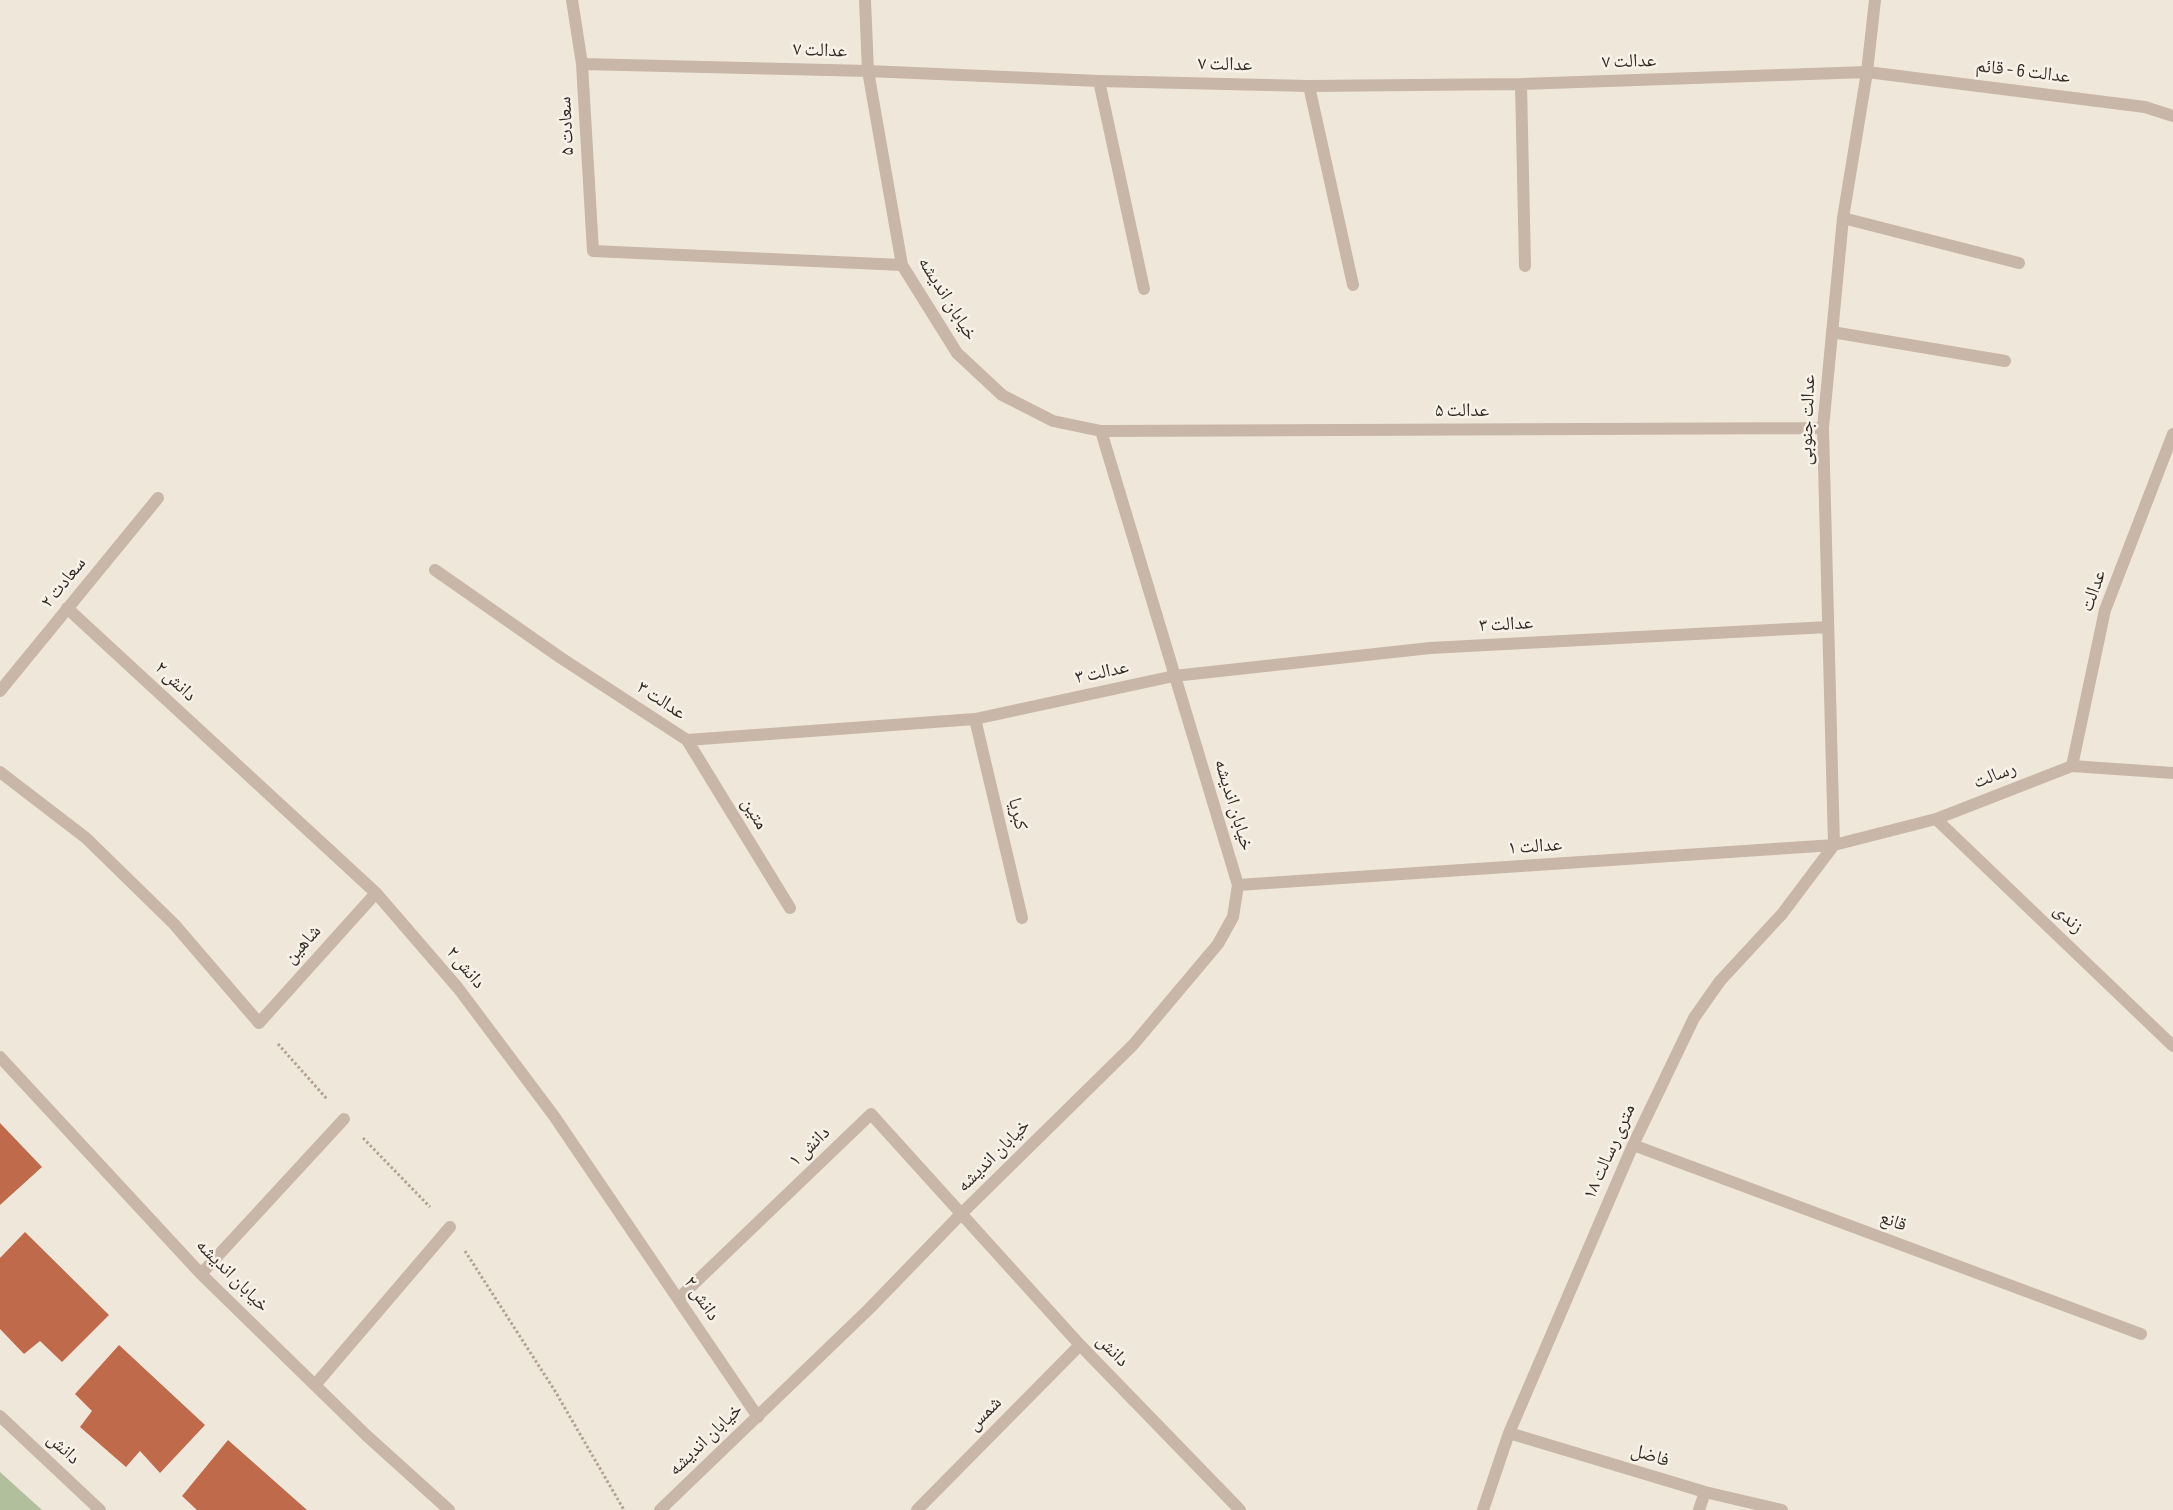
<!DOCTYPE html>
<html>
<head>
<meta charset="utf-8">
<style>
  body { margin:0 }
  canvas { display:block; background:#f0e7db }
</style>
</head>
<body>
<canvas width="2173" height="1510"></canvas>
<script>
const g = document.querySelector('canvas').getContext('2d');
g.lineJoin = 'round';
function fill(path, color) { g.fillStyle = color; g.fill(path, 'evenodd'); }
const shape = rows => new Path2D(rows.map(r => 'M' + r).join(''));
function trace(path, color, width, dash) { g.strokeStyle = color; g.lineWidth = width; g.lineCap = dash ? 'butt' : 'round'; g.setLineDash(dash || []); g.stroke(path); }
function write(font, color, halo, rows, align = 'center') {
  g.font = font + ' "Sofia Sans Condensed","Noto Naskh Arabic",sans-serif'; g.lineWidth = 5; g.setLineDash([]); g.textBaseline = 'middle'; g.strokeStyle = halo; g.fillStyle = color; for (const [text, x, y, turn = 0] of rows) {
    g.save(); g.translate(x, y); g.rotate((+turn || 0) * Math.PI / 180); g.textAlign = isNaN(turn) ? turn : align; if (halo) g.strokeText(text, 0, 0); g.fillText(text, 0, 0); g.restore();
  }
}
const green = shape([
  [0,1472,42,1510,0,1510]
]);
const building = shape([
  [0,1123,42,1167,0,1205],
  [25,1232,109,1315,62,1362,40,1341,24,1354,0,1329,0,1258],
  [119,1345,205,1425,160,1473,140,1451,126,1467,80,1427,92,1411,75,1394],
  [228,1440,307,1510,197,1510,182,1496]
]);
const path = shape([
  [278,1044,327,1099],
  [363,1138,430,1207],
  [465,1251,555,1391,624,1510]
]);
const minor = shape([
  [572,0,582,64,593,251,902,265],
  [865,0,868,71,902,265,957,353,1002,395,1053,421,1101,431,1823,428],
  [582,64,868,71,1099,81,1309,86,1521,84,1867,72,2145,107,2173,116],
  [1099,81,1144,289],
  [1521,84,1525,266],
  [1309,86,1353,285],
  [1843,218,2019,263],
  [1832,332,2005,361],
  [435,570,561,658,687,740,975,719,1174,676,1430,648,1828,627],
  [67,608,376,893,458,988,554,1116,758,1417],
  [0,691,158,498],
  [975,719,1022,918],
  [687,740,790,908],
  [2072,766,2105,610,2173,434],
  [0,772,86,838,174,924,259,1023,376,893],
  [1936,819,2173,1046],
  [1834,845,1823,428,1843,218,1867,72,1875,0],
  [1238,885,1834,845,1936,819,2072,766,2173,773],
  [0,1057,201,1274,366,1435,449,1510],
  [1633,1145,2141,1334],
  [201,1274,344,1119],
  [678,1299,871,1114,1080,1345,1240,1510],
  [315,1385,450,1227],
  [0,1416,100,1510],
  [1509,1433,1705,1492,1782,1510],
  [660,1510,869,1309,960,1215,1133,1045,1218,944,1233,917,1238,885,1101,431],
  [917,1510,1080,1345],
  [1483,1510,1509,1433,1633,1145,1694,1018,1720,981,1782,914,1834,845],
  [1699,1510,1705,1492]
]);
const streetNames = [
  ["عدالت ۷",820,51,2],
  ["عدالت ۷",1629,62,-2],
  ["عدالت ۷",1225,65,1],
  ["عدالت 6 - قائم",2023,72,7],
  ["سعادت ۵",567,126,-93],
  ["خیابان اندیشه",947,299,58],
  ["عدالت ۵",1462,411],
  ["عدالت جنوبی",1808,420,-88],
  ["سعادت ۲",64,583,-51],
  ["عدالت",2094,591,-71],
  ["عدالت ۳",1506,625,-3],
  ["عدالت ۳",1102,673,-12],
  ["دانش ۲",175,682,43],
  ["عدالت ۳",661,701,33],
  ["رسالت",1995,776,-21],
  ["خیابان اندیشه",1233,805,73],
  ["متین",754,814,59],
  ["کبریا",1017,814,77],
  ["عدالت ۱",1535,847,-4],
  ["زندی",2068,919,44],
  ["شاهین",303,945,-48],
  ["دانش ۲",465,968,50],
  ["دانش ۱",810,1147,-44],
  ["۱۸ متری رسالت",1610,1152,-66],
  ["خیابان اندیشه",994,1156,-45],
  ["قانع",1893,1222,20],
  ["خیابان اندیشه",232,1276,45],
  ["دانش ۲",701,1299,56],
  ["دانش",1112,1351,46],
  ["شمس",985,1414,-45],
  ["خیابان اندیشه",706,1440,-44],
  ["دانش",63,1449,43],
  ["فاضل",1650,1456,17]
];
fill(green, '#b2bf9c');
fill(building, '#bf6a4a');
trace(path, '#b3a192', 3, [2.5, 2.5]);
trace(minor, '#c8b7a8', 12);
write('19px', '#352c28', '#f8f1e7', streetNames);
</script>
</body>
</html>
